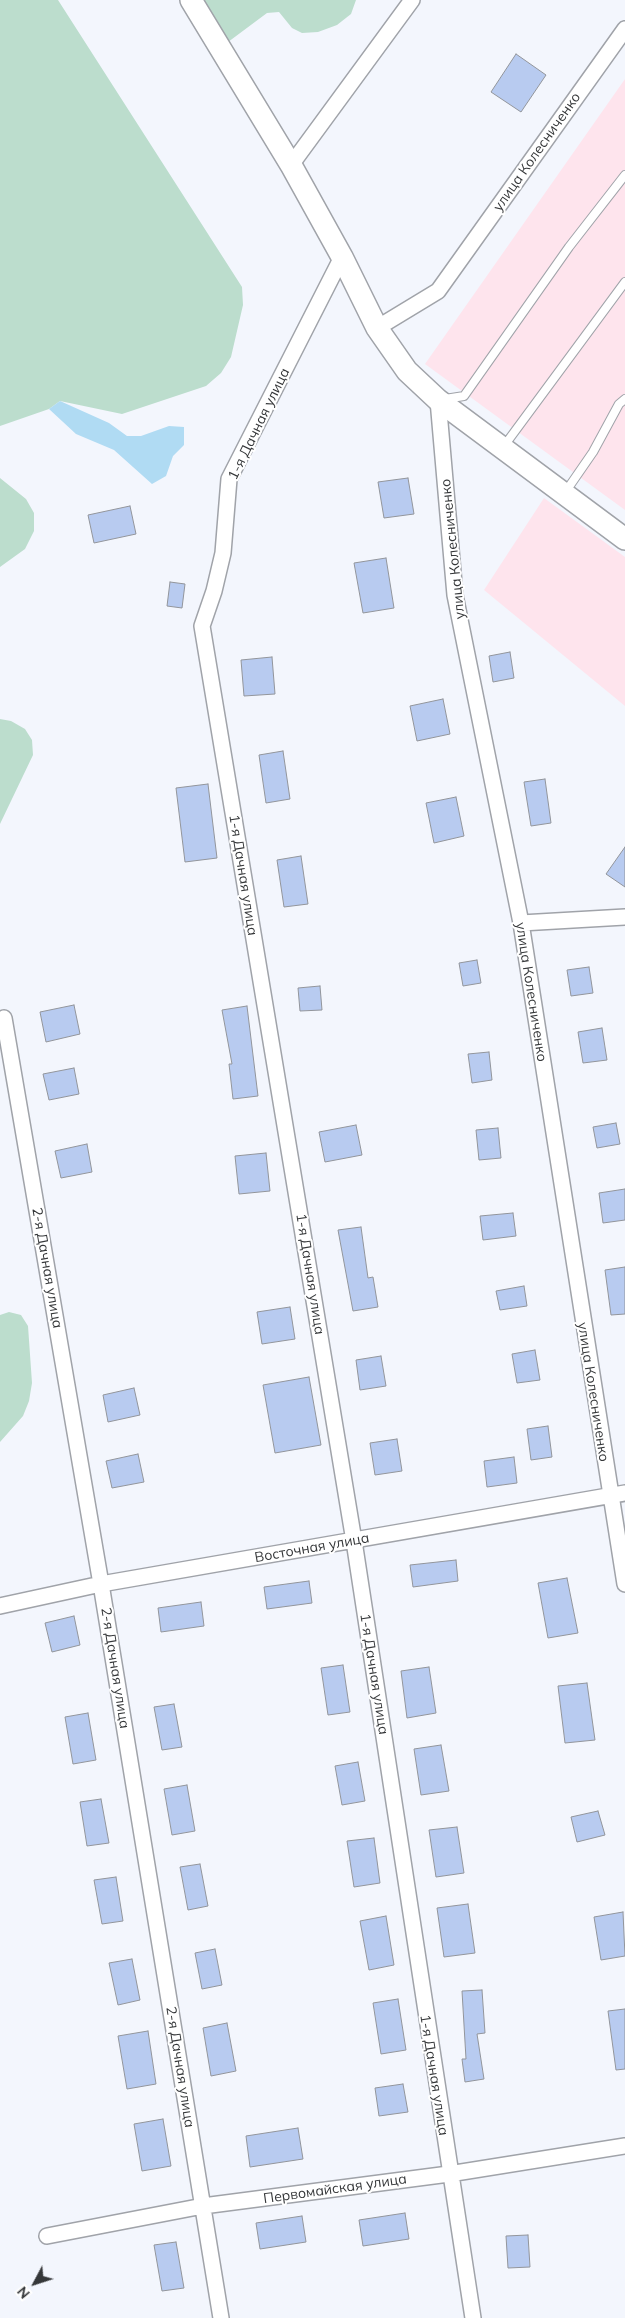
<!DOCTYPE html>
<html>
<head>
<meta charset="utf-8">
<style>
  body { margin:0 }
  #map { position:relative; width:625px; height:2318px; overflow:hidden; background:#f3f6fd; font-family:Mulish,sans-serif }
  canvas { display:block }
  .north { position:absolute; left:10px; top:2258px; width:50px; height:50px; -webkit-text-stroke:4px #fff; paint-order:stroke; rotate:230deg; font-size:14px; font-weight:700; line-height:20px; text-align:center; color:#353739 }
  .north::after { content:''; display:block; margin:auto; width:18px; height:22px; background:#353739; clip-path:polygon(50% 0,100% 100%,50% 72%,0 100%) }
</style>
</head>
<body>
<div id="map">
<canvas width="625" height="2318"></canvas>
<div class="north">N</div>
</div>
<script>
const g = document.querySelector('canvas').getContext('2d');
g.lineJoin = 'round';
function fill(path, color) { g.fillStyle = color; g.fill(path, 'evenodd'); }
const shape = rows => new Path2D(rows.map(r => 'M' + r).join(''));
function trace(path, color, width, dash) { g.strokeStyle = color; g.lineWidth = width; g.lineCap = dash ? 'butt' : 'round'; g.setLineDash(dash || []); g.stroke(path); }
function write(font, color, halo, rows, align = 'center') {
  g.font = font + ' Mulish,sans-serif'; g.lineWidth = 4; g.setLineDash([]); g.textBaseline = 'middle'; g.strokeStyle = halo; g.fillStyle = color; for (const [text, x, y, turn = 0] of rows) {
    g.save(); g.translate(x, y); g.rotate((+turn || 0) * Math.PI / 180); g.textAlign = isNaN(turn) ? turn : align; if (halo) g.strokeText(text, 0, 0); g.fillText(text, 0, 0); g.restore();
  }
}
const industrial = shape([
  [625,79,625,510,425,364],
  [544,498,625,557,625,706,484,590]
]);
const green = shape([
  [0,0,58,0,242,287,243,305,231,357,221,373,206,386,122,414,60,401,49,409,0,426],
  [199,0,356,0,351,14,337,25,318,32,302,33,292,28,279,12,267,13,220,48],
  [0,478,26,499,34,513,34,531,25,549,0,567],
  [0,719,11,721,25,729,32,740,33,755,0,824],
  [9,1312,21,1315,28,1326,32,1383,29,1401,23,1416,0,1442,0,1315]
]);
const water = shape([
  [60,401,109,423,127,436,141,436,169,426,184,427,184,445,173,456,166,476,152,484,114,450,76,434,49,409]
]);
const building = shape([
  [516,54,546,75,521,112,491,92,516,54],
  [408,478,414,514,384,518,378,482,408,478],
  [130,506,136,534,94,543,88,515,130,506],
  [386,558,394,608,363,613,354,563,386,558],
  [170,582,185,584,182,608,167,606,170,582],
  [510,652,514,678,493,682,489,656,510,652],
  [272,657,275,694,244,696,241,660,272,657],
  [443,699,450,734,417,741,410,706,443,699],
  [283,751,290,799,266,803,259,755,283,751],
  [545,779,551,823,531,826,524,782,545,779],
  [208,784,217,858,185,862,176,788,208,784],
  [456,797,464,836,434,843,426,803,456,797],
  [625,847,625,887,606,874,625,847],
  [301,856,308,904,284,907,277,860,301,856],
  [477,960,481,983,463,986,459,963,477,960],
  [589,967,593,993,571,996,567,970,589,967],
  [320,986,322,1010,300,1011,298,988,320,986],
  [74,1005,80,1034,46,1042,40,1012,74,1005],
  [247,1006,258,1096,233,1099,229,1064,232,1064,222,1010,247,1006],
  [602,1028,607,1060,583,1063,578,1032,602,1028],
  [489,1052,492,1080,472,1083,468,1054,489,1052],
  [74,1068,79,1094,49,1100,43,1074,74,1068],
  [616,1123,620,1144,597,1148,593,1127,616,1123],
  [356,1125,362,1155,325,1162,319,1132,356,1125],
  [498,1128,501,1158,479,1160,476,1130,498,1128],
  [87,1144,92,1172,61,1178,55,1151,87,1144],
  [266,1153,270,1191,239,1194,235,1156,266,1153],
  [625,1189,625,1220,603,1223,599,1193,625,1189],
  [513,1213,516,1236,483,1240,480,1216,513,1213],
  [361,1227,368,1278,373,1277,378,1307,353,1311,338,1230,361,1227],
  [625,1267,625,1314,611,1315,605,1270,625,1267],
  [524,1286,527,1306,500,1310,496,1291,524,1286],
  [290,1307,295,1339,262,1344,257,1312,290,1307],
  [535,1350,540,1380,517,1383,512,1354,535,1350],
  [381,1356,386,1386,360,1390,356,1360,381,1356],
  [309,1377,321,1445,275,1453,263,1385,309,1377],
  [134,1388,140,1415,108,1422,103,1395,134,1388],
  [548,1426,552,1457,531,1460,527,1429,548,1426],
  [397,1439,402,1471,375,1475,370,1443,397,1439],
  [138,1454,144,1482,112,1488,106,1461,138,1454],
  [514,1457,517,1483,487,1487,484,1461,514,1457],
  [456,1560,458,1581,413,1587,410,1565,456,1560],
  [567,1578,578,1633,548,1638,538,1583,567,1578],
  [309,1581,312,1603,267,1609,264,1587,309,1581],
  [201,1602,204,1626,161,1632,158,1608,201,1602],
  [74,1616,80,1645,52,1652,45,1623,74,1616],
  [343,1665,350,1712,328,1715,321,1668,343,1665],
  [429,1667,436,1713,407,1718,401,1671,429,1667],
  [587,1683,595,1740,565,1743,558,1686,587,1683],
  [174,1704,182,1747,162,1750,154,1707,174,1704],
  [88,1713,96,1760,73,1764,65,1717,88,1713],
  [441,1745,449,1791,421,1795,414,1749,441,1745],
  [358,1762,365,1801,342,1805,335,1766,358,1762],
  [187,1785,195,1831,172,1835,164,1789,187,1785],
  [101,1799,109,1843,87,1846,80,1802,101,1799],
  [598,1811,605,1835,577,1842,571,1817,598,1811],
  [457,1827,464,1873,436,1877,429,1830,457,1827],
  [374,1838,380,1883,354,1887,347,1841,374,1838],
  [200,1864,208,1906,188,1910,180,1867,200,1864],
  [116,1877,123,1921,102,1924,94,1880,116,1877],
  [468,1904,475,1953,444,1957,437,1908,468,1904],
  [623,1912,625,1956,601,1960,594,1917,623,1912],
  [386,1916,394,1965,369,1970,360,1921,386,1916],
  [215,1949,222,1985,202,1989,195,1953,215,1949],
  [132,1959,140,2000,118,2005,109,1963,132,1959],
  [482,1990,485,2033,477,2034,484,2079,465,2082,462,2059,466,2059,462,1991,482,1990],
  [398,1999,406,2050,381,2054,373,2003,398,1999],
  [625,2009,625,2069,616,2070,608,2011,625,2009],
  [227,2023,236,2071,211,2076,203,2028,227,2023],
  [148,2031,156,2084,127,2089,118,2036,148,2031],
  [403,2084,408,2112,379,2116,375,2088,403,2084],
  [163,2119,171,2166,142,2171,134,2124,163,2119],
  [298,2128,303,2159,250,2167,246,2136,298,2128],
  [405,2213,409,2239,363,2246,359,2220,405,2213],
  [302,2216,306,2242,260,2249,256,2223,302,2216],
  [528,2235,530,2267,508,2268,506,2236,528,2235],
  [176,2242,184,2288,162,2291,154,2245,176,2242]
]);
const lane = shape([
  [445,399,464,396,569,247,625,175],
  [504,446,625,282],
  [564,494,593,452,619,404,625,399]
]);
const street = shape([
  [291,165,412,0],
  [342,257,229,479,223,553,214,591,202,626,354,1541,473,2318],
  [377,328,438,291,625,29],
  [438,400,455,595,521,923,625,1584],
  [521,923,625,917],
  [4,1018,101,1584,221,2318],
  [0,1606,101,1584,625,1493],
  [47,2236,203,2206,449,2174,625,2146]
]);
const secondary = shape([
  [191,0,291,165,342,257,377,328,407,371,438,400,625,539]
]);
const streetNames = [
  ["улица Колесниченко",537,152,-55],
  ["1-я Дачная улица",259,424,-64],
  ["улица Колесниченко",453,549,-96],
  ["1-я Дачная улица",243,875,81],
  ["улица Колесниченко",531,992,81],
  ["2-я Дачная улица",47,1268,80],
  ["1-я Дачная улица",310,1274,81],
  ["улица Колесниченко",593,1392,81],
  ["Восточная улица",312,1548,-10],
  ["2-я Дачная улица",115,1668,81],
  ["1-я Дачная улица",374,1674,81],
  ["2-я Дачная улица",180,2067,81],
  ["1-я Дачная улица",434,2075,81],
  ["Первомайская улица",335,2189,-8]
];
fill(industrial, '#fee4ed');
fill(green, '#bcddcd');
fill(water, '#b0dbf3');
fill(building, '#b8cbf0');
trace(building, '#92959b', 1);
trace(lane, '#a0a3a9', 10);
trace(street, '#a0a3a9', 18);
trace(secondary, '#a0a3a9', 24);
trace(lane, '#fff', 8);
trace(street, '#fff', 15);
trace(secondary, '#fff', 21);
write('14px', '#353739', '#fff', streetNames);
</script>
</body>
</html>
